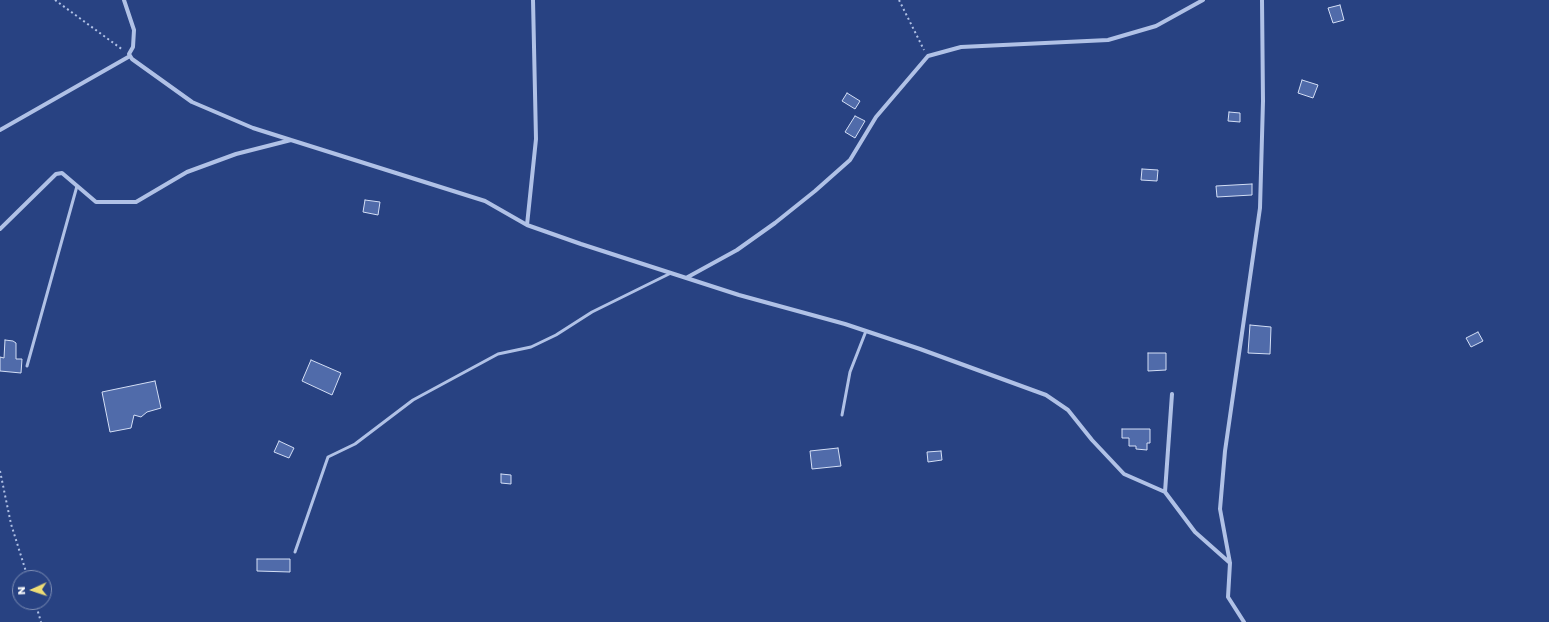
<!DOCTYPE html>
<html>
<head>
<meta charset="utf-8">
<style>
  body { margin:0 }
  #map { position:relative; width:1549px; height:622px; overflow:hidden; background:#284282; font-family:Poppins,sans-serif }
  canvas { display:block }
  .north { position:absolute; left:12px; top:570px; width:40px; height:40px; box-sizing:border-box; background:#284282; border:1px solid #7e8eb4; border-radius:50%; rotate:267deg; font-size:11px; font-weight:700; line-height:16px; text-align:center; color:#fff }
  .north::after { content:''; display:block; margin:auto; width:14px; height:18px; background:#eedd76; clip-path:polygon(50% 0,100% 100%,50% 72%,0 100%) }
</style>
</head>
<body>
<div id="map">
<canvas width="1549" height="622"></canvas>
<div class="north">N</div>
</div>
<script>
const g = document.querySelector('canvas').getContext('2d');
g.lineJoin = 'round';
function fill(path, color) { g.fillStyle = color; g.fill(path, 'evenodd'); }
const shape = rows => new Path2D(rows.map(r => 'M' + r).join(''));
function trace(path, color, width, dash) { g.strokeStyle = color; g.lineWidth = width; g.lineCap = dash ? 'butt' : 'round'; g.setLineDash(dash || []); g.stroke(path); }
const building = shape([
  [1340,5,1344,20,1333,23,1328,8,1340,5],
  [1302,80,1318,85,1313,98,1298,93,1302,80],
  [847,93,860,101,855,109,842,101,847,93],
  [1229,112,1240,113,1240,122,1228,121,1229,112],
  [855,116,865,121,855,138,845,132,855,116],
  [1142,169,1158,170,1157,181,1141,180,1142,169],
  [1252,184,1252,195,1217,197,1216,186,1252,184],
  [365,200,380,202,378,215,363,212,365,200],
  [1250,325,1271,327,1270,354,1248,353,1250,325],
  [1478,332,1483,341,1471,347,1466,338,1478,332],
  [5,340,13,341,16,343,16,359,22,359,21,373,0,371,0,357,4,358,5,340],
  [1148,353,1166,353,1166,370,1148,371,1148,353],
  [311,360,341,373,332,395,302,381,311,360],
  [155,381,161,408,147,412,141,417,134,415,131,428,110,432,102,392,155,381],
  [1122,429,1150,429,1150,443,1147,443,1147,450,1136,449,1136,446,1129,446,1129,438,1122,438,1122,429],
  [279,441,294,448,289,458,274,452,279,441],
  [838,448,841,466,812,469,810,451,838,448],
  [941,451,942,460,928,462,927,452,941,451],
  [501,474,511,475,511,484,501,483,501,474],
  [257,559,290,559,290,572,257,571,257,559]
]);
const path = shape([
  [55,0,123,50],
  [899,0,924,50],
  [0,471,11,524,28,578],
  [35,602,41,622]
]);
const service = shape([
  [27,366,77,186],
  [842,415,850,372,866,331],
  [295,552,328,457,355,444,413,400,498,354,531,347,556,335,592,312,671,273]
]);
const minor = shape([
  [124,0,134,30,133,47,129,54,132,59,192,102,253,128,291,140],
  [0,130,130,56],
  [527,225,536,139,533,0],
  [0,229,56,174,62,173,96,202,136,202,187,172,236,154,291,140,485,201,527,225,581,244,739,295,845,324,920,349,1046,395,1068,410,1092,440,1124,474,1165,492,1195,532,1230,563],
  [686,278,737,250,775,223,815,191,850,160,876,117,928,56,961,47,1108,40,1156,26,1203,0],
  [1165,492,1172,394],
  [1244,622,1228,597,1230,563,1220,509,1225,451,1260,208,1263,101,1262,0]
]);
fill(building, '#506baa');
trace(building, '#d3def5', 1);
trace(path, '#b0c1e6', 2, [2, 3]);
trace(service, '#b0c1e6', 3);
trace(minor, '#b0c1e6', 4);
</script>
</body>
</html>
